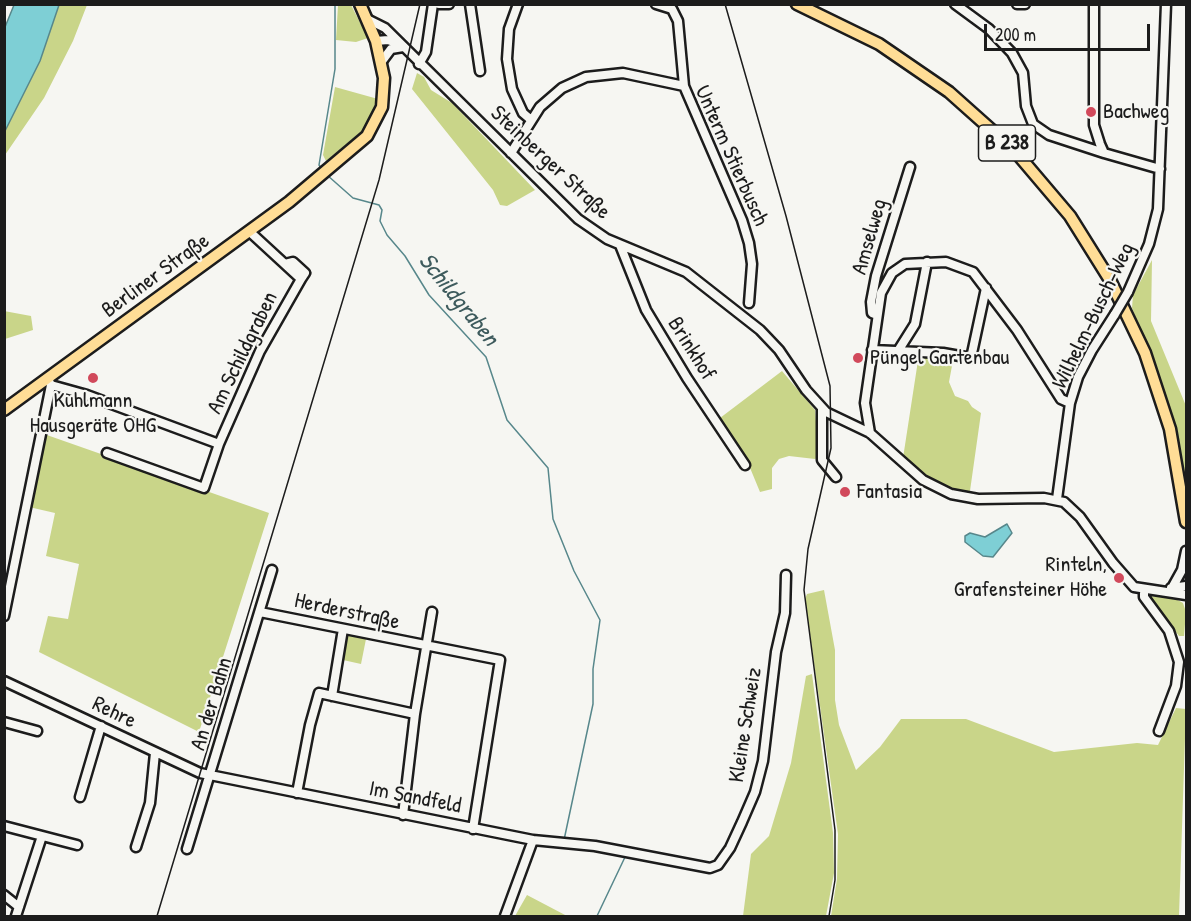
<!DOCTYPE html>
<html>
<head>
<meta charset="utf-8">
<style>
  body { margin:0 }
  #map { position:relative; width:1191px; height:921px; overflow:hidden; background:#f6f6f2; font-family:"Patrick Hand",sans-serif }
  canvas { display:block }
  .frame { position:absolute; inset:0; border:6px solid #1c1c1c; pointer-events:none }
  .scale { position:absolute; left:984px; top:24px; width:166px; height:27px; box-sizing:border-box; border:3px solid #1c1c1c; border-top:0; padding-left:8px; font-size:18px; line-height:21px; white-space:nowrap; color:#1c1c1c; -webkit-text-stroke:4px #f6f6f2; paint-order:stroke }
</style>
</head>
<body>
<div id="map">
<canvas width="1191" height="921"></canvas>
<div class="frame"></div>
<div class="scale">200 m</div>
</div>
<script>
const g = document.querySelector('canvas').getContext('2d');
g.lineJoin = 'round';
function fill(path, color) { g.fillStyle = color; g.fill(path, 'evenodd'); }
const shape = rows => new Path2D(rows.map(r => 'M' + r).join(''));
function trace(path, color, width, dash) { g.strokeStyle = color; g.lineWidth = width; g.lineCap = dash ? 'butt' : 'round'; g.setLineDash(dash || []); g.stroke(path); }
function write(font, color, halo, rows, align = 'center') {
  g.font = font + ' "Patrick Hand",sans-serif'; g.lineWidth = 4.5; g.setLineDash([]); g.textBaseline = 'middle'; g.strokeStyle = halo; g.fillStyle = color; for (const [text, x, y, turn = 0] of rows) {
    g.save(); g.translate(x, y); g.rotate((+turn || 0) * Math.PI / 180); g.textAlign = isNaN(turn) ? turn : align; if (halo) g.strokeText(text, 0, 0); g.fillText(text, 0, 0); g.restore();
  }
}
const green = shape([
  [59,5,87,5,73,41,44,98,5,155,5,131,40,61],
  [338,5,351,5,368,38,356,42,336,40],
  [417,73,424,77,431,90,452,103,535,190,507,206,500,205,493,190,412,89],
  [335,87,378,99,374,112,362,131,326,161,323,155],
  [1152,260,1151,321,1186,406,1186,479,1168,401,1132,308,1133,295],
  [4,311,31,316,33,330,5,339],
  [919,354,954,355,949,382,955,396,968,401,972,407,981,413,969,498,937,484,903,458],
  [782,371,815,410,819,457,815,459,789,456,779,459,772,468,772,489,760,492,748,463,720,418],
  [44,434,269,513,199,732,39,652,48,616,68,619,79,564,46,556,55,513,29,507],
  [824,590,835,650,835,700,839,725,856,770,880,747,901,719,966,719,1054,752,1137,743,1158,745,1176,708,1186,709,1179,916,831,916,837,879,838,834,805,599,807,594],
  [1151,596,1176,599,1183,603,1186,612,1184,636,1179,636,1150,599],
  [348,634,366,639,361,664,343,660],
  [812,674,833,833,834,873,826,916,743,916,751,854,769,836,791,763,806,676],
  [527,895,567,916,515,916]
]);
const water = shape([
  [14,5,59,5,40,61,5,131,5,27,14,5],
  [1007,524,1012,533,993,557,983,556,965,542,965,536,970,533,985,537,1007,524]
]);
const stream = shape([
  [322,169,319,165,335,69,335,4],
  [327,175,353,198,379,205,382,210,380,221,387,235,405,256,429,295,486,357,507,420,548,468,553,519,574,571,600,620,593,669,593,704,564,840],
  [597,916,626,855]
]);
const minor = shape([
  [439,4,449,4],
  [470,4,480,71],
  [518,4,509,29,507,59,512,89,523,113,530,119],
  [656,4,672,9,678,21,684,86],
  [955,4,989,29,1012,53,1023,73,1026,106,1033,124,1049,135,1104,153],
  [1017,4,1025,4],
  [1094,4,1094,125,1100,144,1104,153,1160,169],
  [369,20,385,28,578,219,607,239,686,272,760,330,779,350,806,390,826,412,870,433,923,480,951,494,978,499,1044,498,1064,502,1080,517,1113,563,1134,587,1186,595],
  [376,41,388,40,399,44],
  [382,61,391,49,403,47],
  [419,64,426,52,433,4],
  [511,153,540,107,562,88,586,77,623,73,684,86,742,220,749,243,752,264,749,303],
  [620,245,646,310,687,378,745,465],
  [285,264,293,262,305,273,301,279],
  [1128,292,1149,244,1158,209,1166,4],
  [877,315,872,313,871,302,876,276,910,167],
  [872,350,943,353,971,358,986,288],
  [898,351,915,324,927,262],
  [51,385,87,395,219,444,260,351,301,279,250,232],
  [822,409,822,460,836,477],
  [870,433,865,403,881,293,892,273,905,264,946,262,973,272,1017,330,1061,399,1070,403],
  [107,453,204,488,219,444],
  [1057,499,1070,403,1078,377,1092,350,1115,314],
  [1171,588,1186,586],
  [1172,588,1182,570,1186,551],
  [1144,590,1144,597,1169,631,1179,662,1176,686,1159,731],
  [260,612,500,660,473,829],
  [4,616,51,385,49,381],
  [4,681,200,773,533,840,505,916],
  [332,696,343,629],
  [4,722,37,731],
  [297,793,310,725,319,693,415,714],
  [80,797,101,726],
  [403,815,415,714,432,612],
  [4,826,77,845],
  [533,840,595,846,710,868,718,865,730,848,742,822,755,792,763,761,776,652,785,613,786,575],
  [136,847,150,803,155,753],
  [187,849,272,570],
  [4,895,19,907],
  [16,916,42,836]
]);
const major = shape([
  [797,4,879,44,949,92,1014,150,1070,216,1110,280,1145,353,1170,429,1186,522],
  [4,410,289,202,367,136,382,107,384,78,376,41,360,4]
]);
const rail = shape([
  [725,4,786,216,830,386,831,448,808,549,804,590,835,830,835,880,829,916],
  [157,916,379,180,420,4]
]);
const minorBridge = shape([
  [1115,314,1128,292]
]);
const markers = [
  [1091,112,6,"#d1495b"],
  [858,358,6,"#d1495b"],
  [93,378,6,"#d1495b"],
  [845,492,6,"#d1495b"],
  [1119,578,6,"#d1495b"]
];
const shields = [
  [1007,143,57]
];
const shieldNames = [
  ["B 238",1007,143]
];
const poiNames = [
  ["Bachweg",1103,112],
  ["Püngel Gartenbau",870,358],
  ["Kuhlmann",93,401,"center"],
  ["Hausgeräte OHG",93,426,"center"],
  ["Fantasia",857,492],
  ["Rinteln,",1107,565,"right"],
  ["Grafensteiner Höhe",1107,590,"right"]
];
const streetNames = [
  ["Unterm Stierbusch",731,156,66],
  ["Steinberger Straße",550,163,43],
  ["Amselweg",870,237,-74],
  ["Berliner Straße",156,276,-36],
  ["Wilhelm-Busch-Weg",1094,316,-64],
  ["Brinkhof",691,349,58],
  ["Am Schildgraben",243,353,-64],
  ["Herderstraße",347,612,12],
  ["An der Bahn",212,704,-73],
  ["Rehre",114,713,26],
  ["Kleine Schweiz",746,725,-81],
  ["Im Sandfeld",415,798,11]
];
const waterNames = [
  ["Schildgraben",458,300,51]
];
fill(green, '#c9d589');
fill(water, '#7ecfd5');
trace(water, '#57878b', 1.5);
trace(stream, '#57878b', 1.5);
trace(minor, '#1c1c1c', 13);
trace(major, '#1c1c1c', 15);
trace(minor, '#f6f6f2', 8);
trace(major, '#ffdd96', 10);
trace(rail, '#1c1c1c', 1.5);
trace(minorBridge, '#1c1c1c', 13, []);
trace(minorBridge, '#f6f6f2', 8);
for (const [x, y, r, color] of markers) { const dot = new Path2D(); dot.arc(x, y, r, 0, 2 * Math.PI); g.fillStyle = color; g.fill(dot); trace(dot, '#f6f6f2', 2); }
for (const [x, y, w] of shields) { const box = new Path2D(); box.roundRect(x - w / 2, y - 18, w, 36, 4.5); g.fillStyle = '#f6f6f2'; g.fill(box); trace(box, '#1c1c1c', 1.5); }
write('bold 21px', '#1c1c1c', null, shieldNames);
write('22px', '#1c1c1c', '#f6f6f2', poiNames, 'left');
write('22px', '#1c1c1c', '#f6f6f2', streetNames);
write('italic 24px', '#3e5b5d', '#f6f6f2', waterNames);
</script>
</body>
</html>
